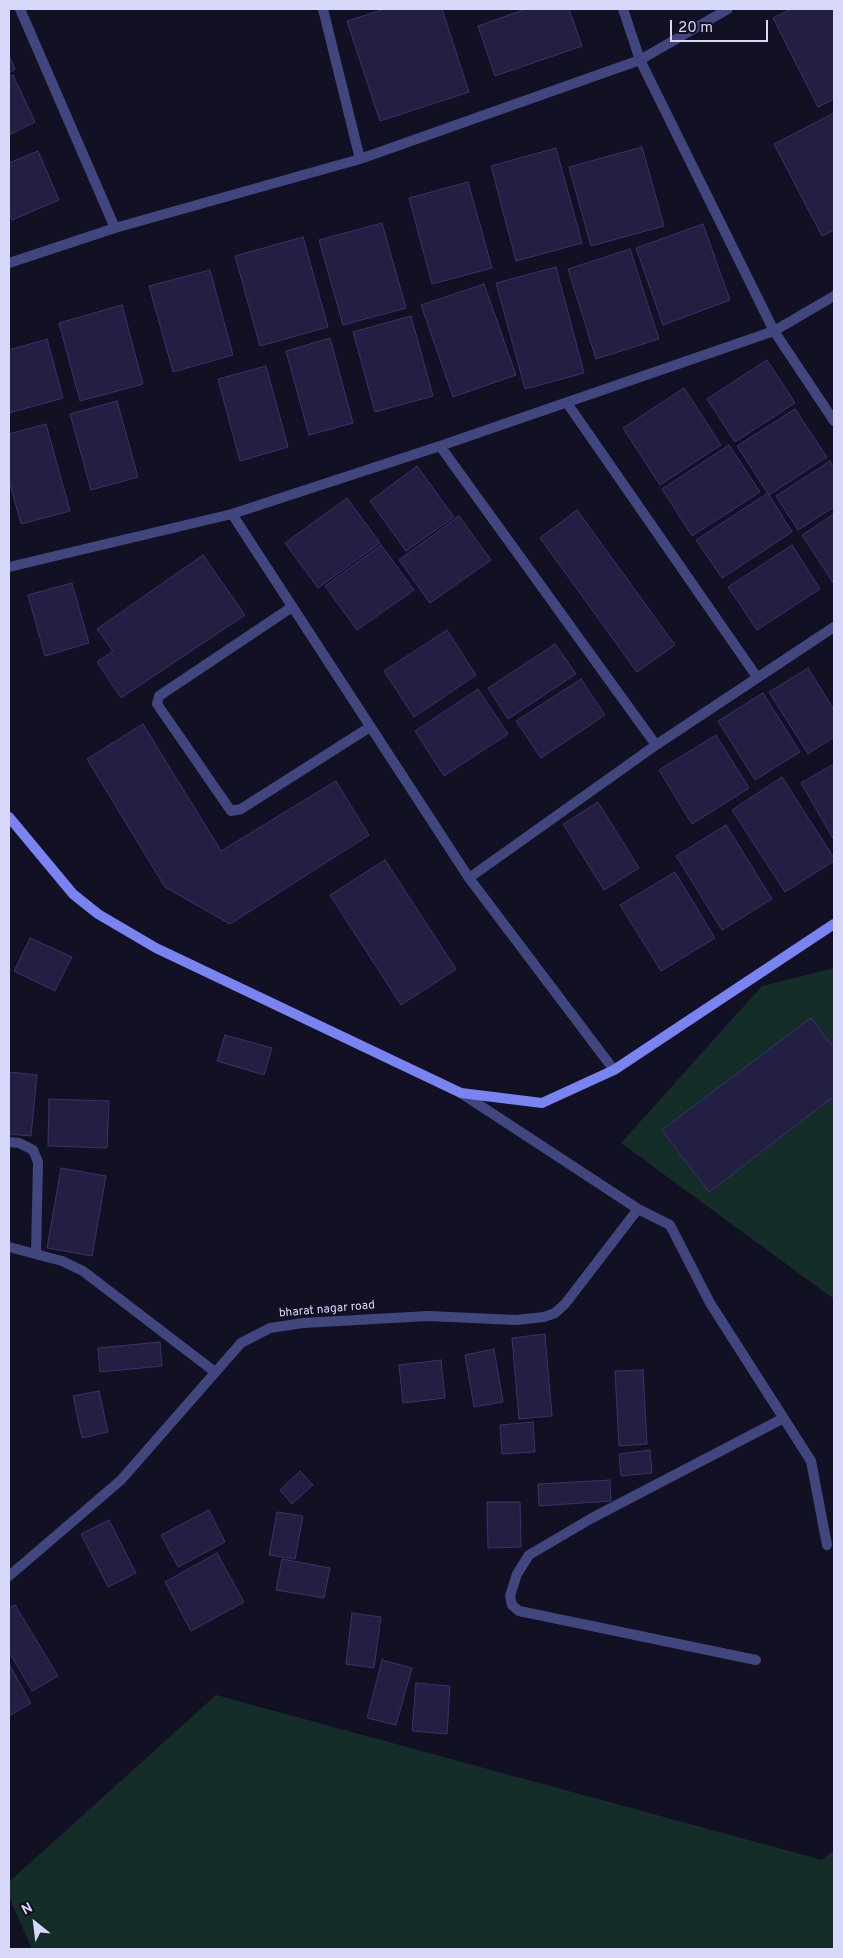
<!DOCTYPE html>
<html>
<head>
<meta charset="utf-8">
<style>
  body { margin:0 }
  #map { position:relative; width:843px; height:1958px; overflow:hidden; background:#121123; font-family:Overpass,sans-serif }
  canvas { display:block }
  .frame { position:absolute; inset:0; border:10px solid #d8d8fb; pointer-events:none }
  .north { position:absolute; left:10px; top:1898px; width:50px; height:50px; -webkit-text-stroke:4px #121123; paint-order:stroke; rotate:331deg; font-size:14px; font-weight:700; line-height:20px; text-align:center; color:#d8d8fb }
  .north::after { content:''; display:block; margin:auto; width:18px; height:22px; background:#d8d8fb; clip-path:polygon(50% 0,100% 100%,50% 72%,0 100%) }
  .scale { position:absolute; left:670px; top:20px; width:98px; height:22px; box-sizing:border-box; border:2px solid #d8d8fb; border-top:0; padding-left:6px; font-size:15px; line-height:18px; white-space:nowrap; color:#d8d8fb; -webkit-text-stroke:4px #121123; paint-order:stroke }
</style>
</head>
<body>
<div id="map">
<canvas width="843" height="1958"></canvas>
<div class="frame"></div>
<div class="north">N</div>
<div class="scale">20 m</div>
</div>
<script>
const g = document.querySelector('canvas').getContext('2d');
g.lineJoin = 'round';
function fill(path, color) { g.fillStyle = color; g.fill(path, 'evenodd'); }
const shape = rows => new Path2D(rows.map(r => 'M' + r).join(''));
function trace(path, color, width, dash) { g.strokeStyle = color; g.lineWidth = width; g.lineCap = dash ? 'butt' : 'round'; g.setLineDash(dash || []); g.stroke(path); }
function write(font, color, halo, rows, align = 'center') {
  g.font = font + ' Overpass,sans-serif'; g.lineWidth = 4; g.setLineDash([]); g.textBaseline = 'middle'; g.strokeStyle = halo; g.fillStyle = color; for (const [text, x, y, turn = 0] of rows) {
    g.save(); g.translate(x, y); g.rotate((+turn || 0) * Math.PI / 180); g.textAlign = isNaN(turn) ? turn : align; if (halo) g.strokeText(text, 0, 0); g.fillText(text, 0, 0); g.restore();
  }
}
const green = shape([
  [834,968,834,1299,621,1143,762,986],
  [216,1695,822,1860,834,1850,834,1949,32,1949,9,1897,9,1882]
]);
const building = shape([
  [385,9,442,9,469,92,380,121,347,21,385,9],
  [526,9,569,9,582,46,495,76,478,26,526,9],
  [791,9,834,9,834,99,818,107,773,18,791,9],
  [9,55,15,69,9,73,9,55],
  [13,75,35,122,9,135,9,76,13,75],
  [834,113,834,230,822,236,774,144,834,113],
  [642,147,664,226,591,246,569,167,642,147],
  [556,148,582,243,516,261,491,166,556,148],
  [38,151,59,200,12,220,9,213,9,163,38,151],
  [468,182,492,268,432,284,409,198,468,182],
  [382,223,406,308,343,325,319,240,382,223],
  [703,224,730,300,663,325,636,248,703,224],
  [303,237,328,327,260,346,235,256,303,237],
  [630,249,659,339,596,359,568,269,630,249],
  [556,267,584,373,525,389,496,283,556,267],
  [210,270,233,355,173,372,149,286,210,270],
  [484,284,516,375,453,397,421,305,484,284],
  [122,305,143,384,80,401,59,323,122,305],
  [411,316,433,396,375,412,353,332,411,316],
  [330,338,353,423,309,435,286,351,330,338],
  [47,339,63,398,9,413,9,350,47,339],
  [767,360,795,403,735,442,707,399,767,360],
  [266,366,288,447,240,461,218,379,266,366],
  [684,388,721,445,660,485,623,428,684,388],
  [117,401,138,477,91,490,70,414,117,401],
  [795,409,827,457,769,495,737,446,795,409],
  [46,424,70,511,21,524,9,480,9,434,46,424],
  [729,445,760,492,692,536,662,489,729,445],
  [830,461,834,468,834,507,798,530,776,496,830,461],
  [417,466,454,517,406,551,370,501,417,466],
  [768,493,792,532,722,578,696,540,768,493],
  [347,498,380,543,318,588,285,543,347,498],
  [577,510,675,645,637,672,540,538,577,510],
  [834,514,834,584,802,535,834,514],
  [459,516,491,560,430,603,399,560,459,516],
  [381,545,414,590,357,630,325,586,381,545],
  [792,545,820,589,757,630,728,587,792,545],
  [203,555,245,615,121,698,97,662,113,651,97,629,203,555],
  [72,583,89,643,45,656,28,595,72,583],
  [447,630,476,675,414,717,384,671,447,630],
  [555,644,576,674,508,719,488,688,555,644],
  [808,668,834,710,834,737,808,754,769,692,808,668],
  [581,679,605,715,541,758,516,721,581,679],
  [478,689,508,734,444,776,415,731,478,689],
  [763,693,800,752,755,780,718,721,763,693],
  [143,724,221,851,336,781,369,835,230,924,165,887,87,759,143,724],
  [716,735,749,788,692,824,659,770,716,735],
  [834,764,834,840,801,783,834,764],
  [782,777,834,858,834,861,785,892,732,810,782,777],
  [598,802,639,868,604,890,563,824,598,802],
  [726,825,772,899,722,930,676,856,726,825],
  [385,860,456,969,401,1005,330,895,385,860],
  [675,872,715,938,661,971,620,905,675,872],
  [30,938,72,957,55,991,14,971,30,938],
  [811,1018,834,1049,834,1096,709,1192,662,1130,811,1018],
  [225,1035,272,1048,264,1075,217,1061,225,1035],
  [9,1072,37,1075,31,1136,9,1134,9,1072],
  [49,1099,109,1101,107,1148,48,1146,49,1099],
  [61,1168,106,1176,92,1256,47,1248,61,1168],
  [545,1334,552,1416,519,1419,512,1338,545,1334],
  [160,1342,162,1366,100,1372,98,1348,160,1342],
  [494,1349,503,1402,474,1407,465,1355,494,1349],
  [441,1360,445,1398,403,1403,399,1365,441,1360],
  [643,1370,647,1444,619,1446,615,1371,643,1370],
  [99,1391,108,1432,82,1438,73,1396,99,1391],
  [533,1422,535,1452,502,1454,500,1425,533,1422],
  [650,1450,652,1473,621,1476,619,1454,650,1450],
  [300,1471,313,1485,292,1504,280,1490,300,1471],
  [610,1480,611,1501,539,1506,538,1484,610,1480],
  [487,1502,520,1502,521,1547,488,1548,487,1502],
  [209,1510,225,1542,178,1567,161,1535,209,1510],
  [277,1512,303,1516,295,1559,269,1555,277,1512],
  [109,1520,136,1573,108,1587,81,1534,109,1520],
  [217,1553,244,1602,191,1631,165,1582,217,1553],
  [282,1559,330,1568,324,1598,276,1590,282,1559],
  [15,1605,58,1676,32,1691,9,1652,9,1608,15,1605],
  [352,1613,381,1617,374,1668,346,1664,352,1613],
  [382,1660,412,1668,396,1725,367,1718,382,1660],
  [9,1664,31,1703,9,1716,9,1664],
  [416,1683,450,1686,447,1734,412,1731,416,1683]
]);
const street = shape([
  [20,9,115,228],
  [323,9,360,159],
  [623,9,640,60,774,331,834,421],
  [9,263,115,228,360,159,640,60,728,9],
  [567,403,757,677],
  [440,446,656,745],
  [232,514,469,878,614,1070],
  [9,567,232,514,440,446,774,331,834,296],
  [292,607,159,696,157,704,231,811,241,809,370,727],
  [469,878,656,745,834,627],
  [461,1093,638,1209,670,1225,710,1303,811,1461,827,1545],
  [9,1142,19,1143,33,1150,38,1162,36,1253],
  [9,1247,62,1261,83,1271,215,1372],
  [9,1576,121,1480,241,1343,270,1328,303,1323,428,1316,516,1320,544,1317,555,1313,565,1304,638,1209],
  [756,1660,519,1611,512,1605,510,1596,517,1574,529,1555,592,1518,782,1419]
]);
const secondary = shape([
  [9,817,73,894,98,914,156,948,461,1093,542,1103,614,1070,834,924]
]);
const streetNames = [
  ["bharat nagar road",327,1310,-5]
];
fill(green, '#152d29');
fill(building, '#221f42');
trace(building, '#38336c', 1);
trace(street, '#41467e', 10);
trace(secondary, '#7983f1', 10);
write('12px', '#d8d8fb', '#121123', streetNames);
</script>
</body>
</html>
